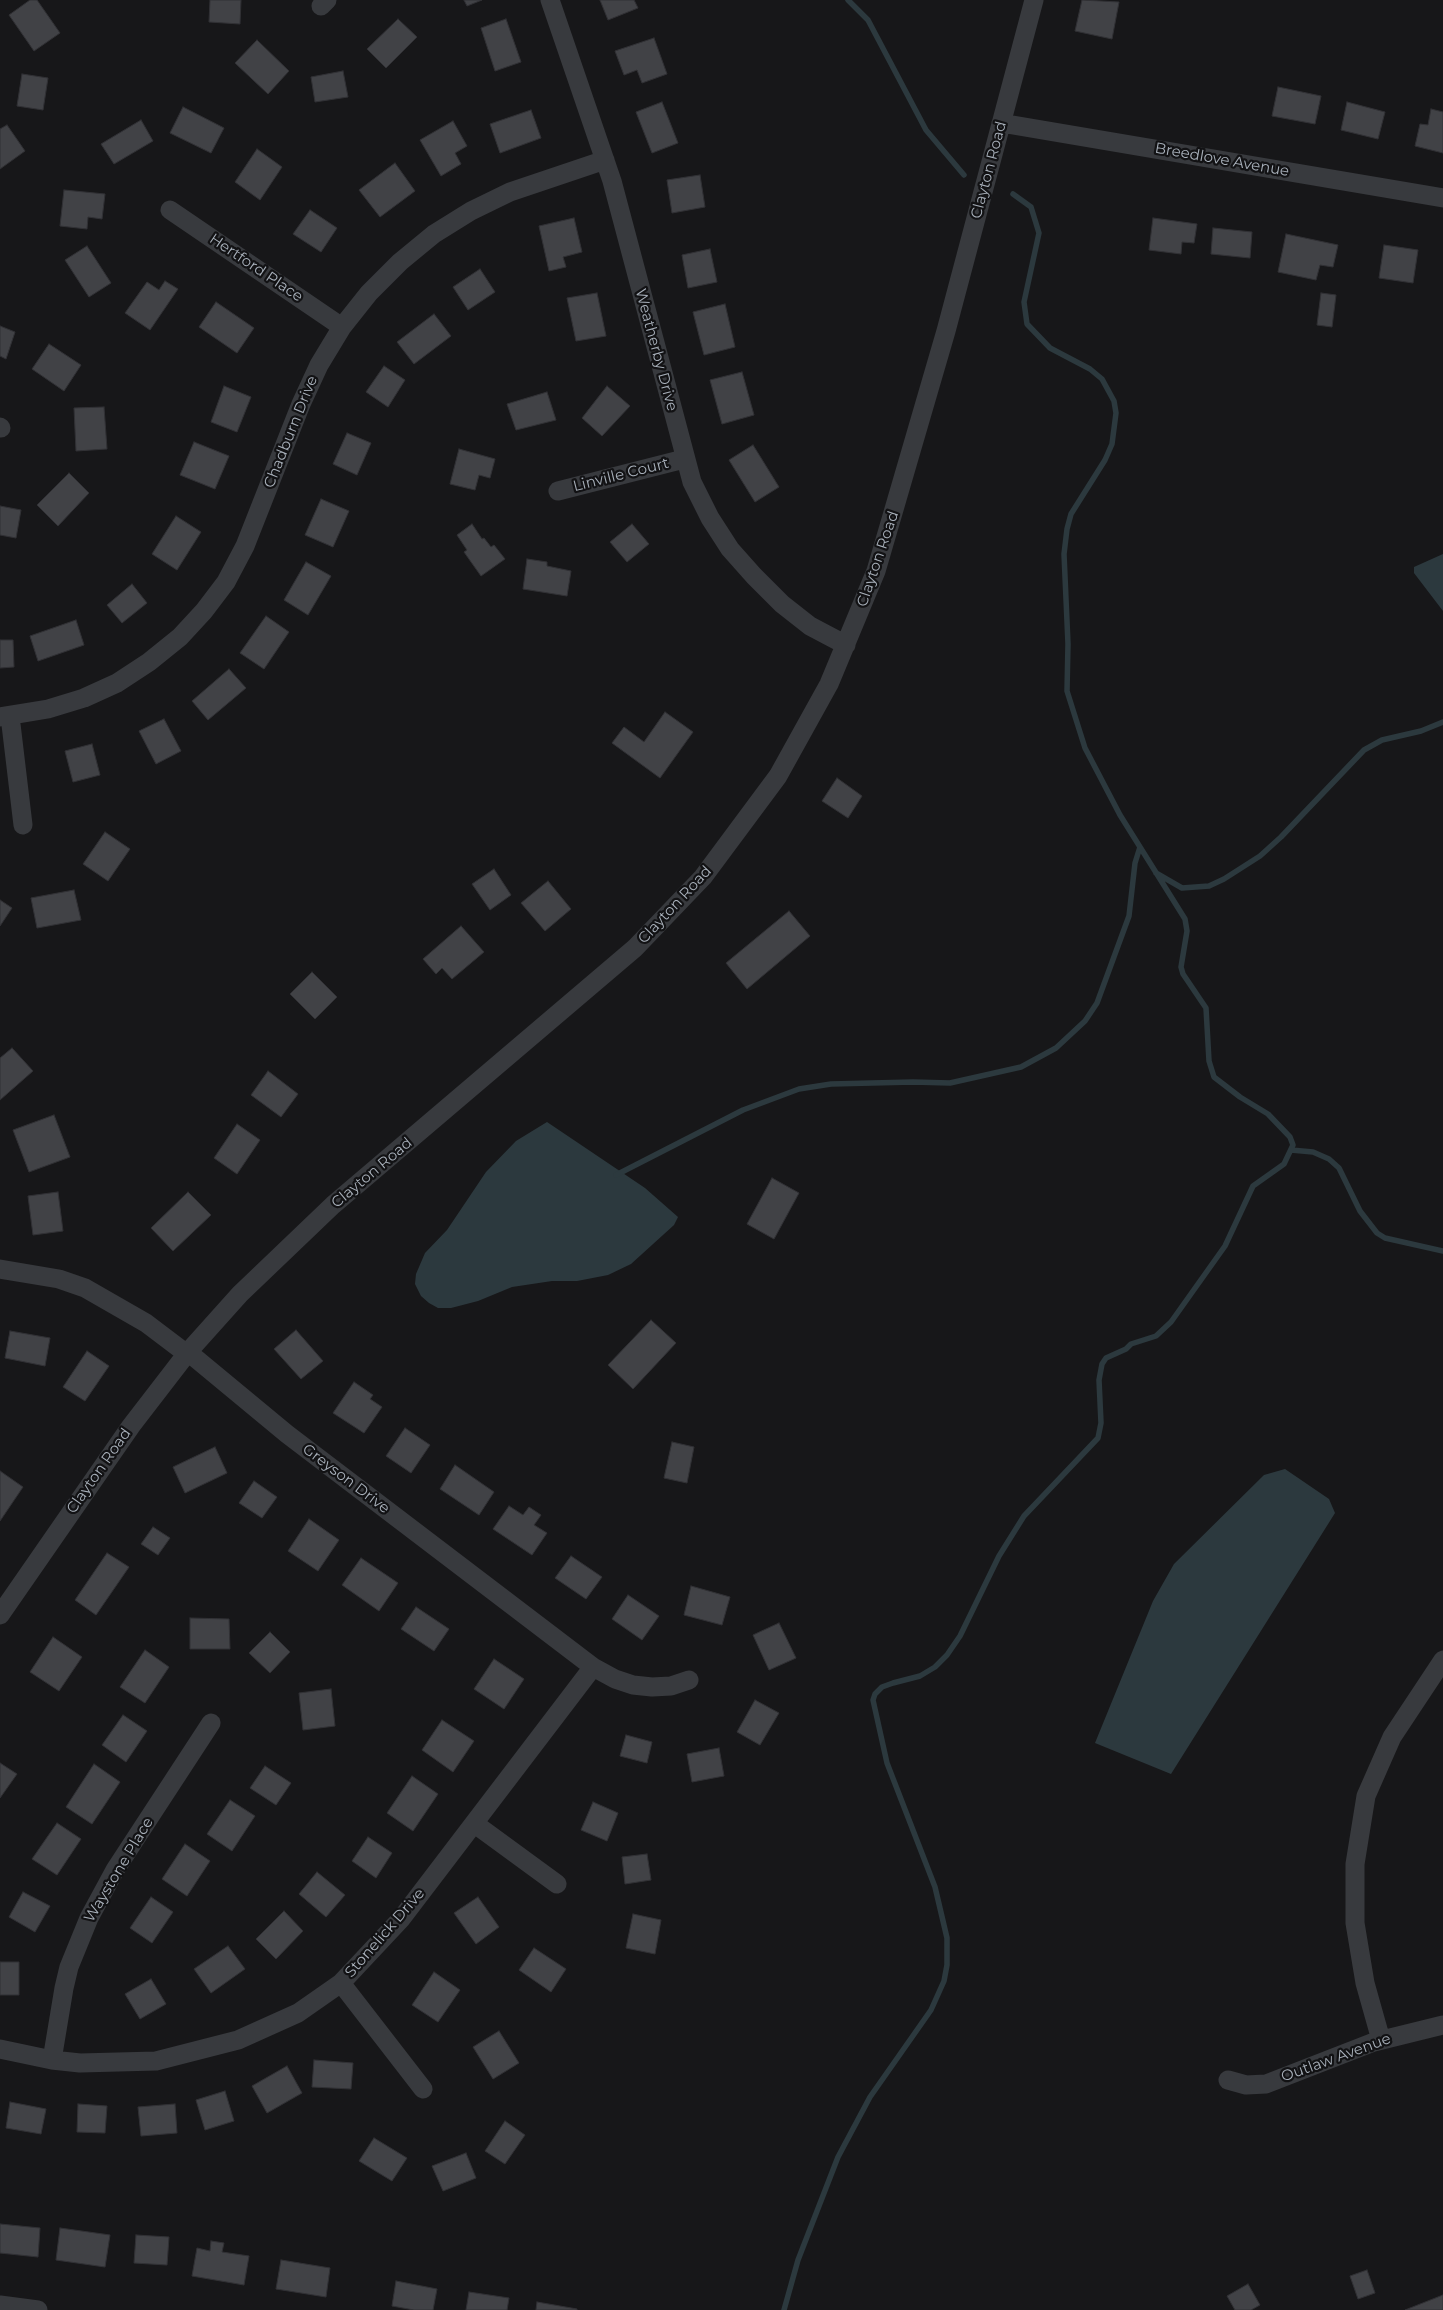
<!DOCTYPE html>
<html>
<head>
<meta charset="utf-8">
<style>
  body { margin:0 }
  canvas { display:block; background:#171719 }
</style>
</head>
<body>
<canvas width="1443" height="2310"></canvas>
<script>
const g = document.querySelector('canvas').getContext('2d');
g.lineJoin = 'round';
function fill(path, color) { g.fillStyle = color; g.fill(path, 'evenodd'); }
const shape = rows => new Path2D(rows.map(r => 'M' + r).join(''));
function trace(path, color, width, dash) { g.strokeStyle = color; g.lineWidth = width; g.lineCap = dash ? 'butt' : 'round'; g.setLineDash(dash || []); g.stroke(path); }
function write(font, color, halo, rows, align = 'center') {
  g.font = font + ' Montserrat,sans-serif'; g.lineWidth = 4.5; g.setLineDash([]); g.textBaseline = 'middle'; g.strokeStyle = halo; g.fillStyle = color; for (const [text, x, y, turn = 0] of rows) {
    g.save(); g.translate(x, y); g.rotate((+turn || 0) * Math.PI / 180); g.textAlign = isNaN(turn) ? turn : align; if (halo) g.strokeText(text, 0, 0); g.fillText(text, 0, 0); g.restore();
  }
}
const water = shape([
  [1443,554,1443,611,1414,573,1414,567],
  [547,1122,645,1188,678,1217,674,1225,631,1264,608,1275,577,1281,552,1281,512,1287,478,1301,451,1308,438,1308,429,1303,421,1296,415,1284,416,1274,425,1253,447,1230,486,1172,516,1141],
  [1285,1469,1329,1499,1335,1513,1171,1774,1095,1743,1153,1601,1174,1564,1264,1475]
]);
const stream = shape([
  [848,0,868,20,926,130,964,175],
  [1156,873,1182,888,1209,886,1224,879,1260,856,1281,837,1364,750,1382,740,1421,731,1443,722],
  [1291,1150,1313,1152,1329,1159,1339,1168,1360,1211,1377,1233,1385,1238,1443,1251],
  [616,1175,743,1110,799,1089,831,1084,913,1082,950,1083,1021,1067,1056,1048,1085,1021,1097,1003,1129,916,1135,863,1140,847],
  [784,2310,798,2260,838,2157,870,2097,931,2010,944,1981,947,1965,947,1938,935,1887,887,1763,873,1700,875,1694,882,1687,893,1683,920,1676,935,1667,947,1655,960,1636,999,1556,1024,1516,1098,1438,1101,1423,1099,1380,1102,1364,1106,1358,1126,1349,1131,1344,1156,1336,1171,1322,1225,1246,1253,1186,1284,1164,1293,1145,1290,1137,1268,1114,1240,1097,1214,1077,1209,1061,1206,1008,1183,974,1181,967,1187,931,1185,919,1120,815,1085,748,1067,691,1068,644,1064,554,1067,529,1071,514,1105,460,1112,444,1116,413,1114,401,1102,379,1090,369,1050,348,1027,324,1024,302,1039,233,1031,207,1013,194]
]);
const building = shape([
  [30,0,37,0,60,33,34,51,9,15,30,0],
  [210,0,241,0,240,24,209,22,210,0],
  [464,0,482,0,467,6,464,0],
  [600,0,634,0,638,8,608,20,600,0],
  [1082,0,1119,2,1112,39,1075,31,1082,0],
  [398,19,417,37,386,68,367,49,398,19],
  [506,19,521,62,495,71,481,28,506,19],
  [654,38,667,74,642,83,637,70,624,75,615,51,654,38],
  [257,40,289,71,268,94,235,63,257,40],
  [343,71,348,97,315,102,311,77,343,71],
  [22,74,48,78,43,110,17,106,22,74],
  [1278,87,1321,96,1315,124,1272,116,1278,87],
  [662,102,678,143,652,153,636,112,662,102],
  [1347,102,1385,112,1378,139,1341,130,1347,102],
  [183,107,224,128,211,153,170,133,183,107],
  [1431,109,1443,112,1443,153,1415,146,1420,124,1428,125,1431,109],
  [531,110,541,138,500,153,490,124,531,110],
  [141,120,153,141,114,164,101,144,141,120],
  [453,121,467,146,455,153,461,164,441,176,420,140,453,121],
  [7,125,25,151,0,169,0,129,7,125],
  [257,149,282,167,260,200,235,182,257,149],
  [395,163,415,191,380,217,359,190,395,163],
  [700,175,705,207,672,213,667,180,700,175],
  [64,190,105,194,102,219,88,217,87,229,60,226,64,190],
  [310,210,337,228,321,252,293,234,310,210],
  [574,218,582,252,563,257,566,267,549,271,539,226,574,218],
  [1153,218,1197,224,1194,243,1182,242,1181,254,1149,250,1153,218],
  [1213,228,1252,232,1250,258,1211,254,1213,228],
  [1286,234,1338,245,1333,267,1320,265,1316,280,1278,272,1286,234],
  [1384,245,1418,250,1413,283,1379,278,1384,245],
  [87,246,111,283,89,297,65,260,87,246],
  [710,249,717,282,688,288,682,255,710,249],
  [480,269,495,292,468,310,453,287,480,269],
  [165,281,178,289,150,330,125,313,147,282,159,290,165,281],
  [597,293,606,336,576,341,567,298,597,293],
  [1321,293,1336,295,1332,327,1317,325,1321,293],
  [216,302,254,328,237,353,199,327,216,302],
  [725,304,735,347,704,355,693,312,725,304],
  [434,314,451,336,414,364,397,342,434,314],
  [0,326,15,332,6,359,0,356,0,326],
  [49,344,81,365,64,391,32,369,49,344],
  [384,366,405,380,388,407,366,392,384,366],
  [742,372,754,415,722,424,710,380,742,372],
  [224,386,251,397,237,432,211,422,224,386],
  [607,386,630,406,602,436,582,418,607,386],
  [547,392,556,420,516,430,507,404,547,392],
  [104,407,107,449,76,451,74,408,104,407],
  [347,433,371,443,357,475,333,464,347,433],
  [194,442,229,456,215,489,180,475,194,442],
  [753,445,779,487,755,502,729,460,753,445],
  [459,449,495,459,490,478,479,475,475,490,450,484,459,449],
  [69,473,89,493,58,526,37,505,69,473],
  [321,499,349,511,333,547,305,535,321,499],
  [0,506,21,510,16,538,0,535,0,506],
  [176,516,201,532,177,570,152,554,176,516],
  [472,524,482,539,484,538,491,547,494,545,505,559,481,576,464,552,467,550,457,535,472,524],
  [632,524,649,544,627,562,610,542,632,524],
  [527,559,547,562,547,566,571,571,567,596,523,589,527,559],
  [306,562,331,576,308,615,284,600,306,562],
  [132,584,147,603,122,623,107,605,132,584],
  [266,616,289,632,264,669,240,653,266,616],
  [76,620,84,645,38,661,30,636,76,620],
  [0,640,13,640,14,667,0,668,0,640],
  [229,669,246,688,208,720,192,701,229,669],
  [665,712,693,732,660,778,612,743,624,727,644,742,665,712],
  [164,719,181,751,156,764,139,731,164,719],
  [92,744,100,775,73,782,65,751,92,744],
  [837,778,862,796,848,818,822,801,837,778],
  [105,832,130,849,108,881,83,864,105,832],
  [494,869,511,895,490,910,472,884,494,869],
  [548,881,571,909,545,931,521,903,548,881],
  [74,890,81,920,37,928,31,898,74,890],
  [0,900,12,908,0,926,0,900],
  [789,911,810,936,747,989,726,963,789,911],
  [461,926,484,952,452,979,442,968,436,974,423,959,461,926],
  [312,972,337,997,315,1019,290,994,312,972],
  [12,1048,33,1071,0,1100,0,1058,12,1048],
  [268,1071,298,1094,281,1117,251,1095,268,1071],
  [54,1115,70,1157,29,1172,13,1130,54,1115],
  [237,1124,260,1140,237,1174,214,1158,237,1124],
  [772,1178,799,1193,774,1239,747,1224,772,1178],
  [58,1192,63,1231,33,1235,28,1196,58,1192],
  [188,1192,211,1215,173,1251,151,1228,188,1192],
  [651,1320,676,1343,633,1389,608,1365,651,1320],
  [296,1330,323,1361,301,1379,274,1349,296,1330],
  [10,1331,50,1338,45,1366,5,1358,10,1331],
  [87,1351,109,1366,85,1401,63,1387,87,1351],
  [354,1382,373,1395,370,1399,382,1407,364,1433,333,1413,354,1382],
  [405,1428,430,1445,411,1473,386,1456,405,1428],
  [672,1442,694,1447,687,1483,664,1478,672,1442],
  [215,1447,227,1473,185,1493,173,1467,215,1447],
  [455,1465,494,1492,479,1515,440,1489,455,1465],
  [0,1471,23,1487,0,1521,0,1471],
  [254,1481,277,1497,262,1518,239,1503,254,1481],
  [509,1506,523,1515,529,1507,541,1515,534,1525,547,1533,532,1555,493,1529,509,1506],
  [309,1519,339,1540,318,1571,288,1551,309,1519],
  [153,1527,170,1538,158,1555,141,1544,153,1527],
  [107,1553,129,1567,96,1615,75,1600,107,1553],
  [571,1556,602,1577,586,1599,555,1578,571,1556],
  [361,1558,398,1583,379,1611,342,1585,361,1558],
  [691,1586,730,1597,722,1625,684,1615,691,1586],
  [628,1595,659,1616,642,1640,612,1619,628,1595],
  [416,1607,449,1629,434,1651,401,1629,416,1607],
  [190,1618,229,1619,230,1649,190,1649,190,1618],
  [779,1623,796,1658,769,1670,753,1635,779,1623],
  [270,1632,290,1652,270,1673,249,1653,270,1632],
  [53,1637,82,1657,59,1691,30,1672,53,1637],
  [145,1650,169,1667,145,1703,120,1687,145,1650],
  [494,1659,524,1679,504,1709,474,1689,494,1659],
  [331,1689,335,1726,303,1730,299,1693,331,1689],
  [755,1700,779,1713,760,1745,737,1732,755,1700],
  [123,1715,147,1731,126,1762,102,1745,123,1715],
  [442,1720,474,1741,453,1772,422,1750,442,1720],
  [626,1735,652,1742,647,1763,620,1756,626,1735],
  [719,1748,724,1776,692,1782,687,1754,719,1748],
  [0,1763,17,1774,0,1798,0,1763],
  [94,1764,120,1782,92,1824,66,1807,94,1764],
  [265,1766,291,1783,276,1805,250,1788,265,1766],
  [412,1776,438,1794,413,1831,387,1813,412,1776],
  [230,1800,255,1816,232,1851,207,1834,230,1800],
  [593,1802,618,1813,607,1841,581,1830,593,1802],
  [57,1823,81,1839,57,1875,32,1859,57,1823],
  [368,1837,392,1853,376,1878,352,1861,368,1837],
  [185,1844,210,1861,187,1896,162,1879,185,1844],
  [647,1854,651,1880,625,1884,622,1857,647,1854],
  [317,1872,345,1895,326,1917,299,1894,317,1872],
  [23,1892,50,1906,35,1932,9,1917,23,1892],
  [151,1897,173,1912,152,1943,130,1928,151,1897],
  [478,1897,499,1927,476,1944,454,1913,478,1897],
  [284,1911,303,1931,276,1959,256,1939,284,1911],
  [633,1914,661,1920,655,1954,626,1948,633,1914],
  [228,1946,245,1969,211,1993,194,1969,228,1946],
  [534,1948,566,1969,551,1992,519,1970,534,1948],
  [0,1962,19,1962,19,1995,0,1995,0,1962],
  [434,1972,460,1990,438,2022,412,2005,434,1972],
  [151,1979,166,2004,140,2019,125,1994,151,1979],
  [499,2031,519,2063,493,2079,473,2047,499,2031],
  [314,2060,353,2063,351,2089,312,2087,314,2060],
  [287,2066,302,2093,267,2113,252,2086,287,2066],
  [225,2091,234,2121,205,2130,196,2100,225,2091],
  [10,2102,46,2109,41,2134,6,2128,10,2102],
  [78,2104,107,2106,105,2133,77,2132,78,2104],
  [175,2104,177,2133,141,2136,138,2107,175,2104],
  [505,2121,525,2135,505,2164,485,2151,505,2121],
  [374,2138,407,2158,392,2181,359,2161,374,2138],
  [466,2153,476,2178,443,2191,432,2166,466,2153],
  [0,2224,40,2228,38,2257,0,2253,0,2224],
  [60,2228,110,2235,105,2267,56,2260,60,2228],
  [136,2235,169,2237,167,2265,134,2263,136,2235],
  [211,2241,224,2243,222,2252,249,2256,244,2285,192,2276,197,2248,210,2251,211,2241],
  [281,2260,330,2268,326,2297,276,2289,281,2260],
  [1367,2270,1375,2293,1358,2299,1350,2276,1367,2270],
  [396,2281,437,2289,433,2310,414,2310,392,2306,396,2281],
  [1248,2284,1260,2305,1251,2310,1235,2310,1227,2296,1248,2284],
  [469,2292,509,2298,507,2310,466,2310,469,2292],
  [1443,2295,1443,2310,1405,2310,1443,2295],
  [537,2302,577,2309,577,2310,536,2310,537,2302]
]);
const minor = shape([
  [550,0,612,181,692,482,710,518,730,549,754,576,782,604,810,626,846,645],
  [321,6,327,0],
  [1001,123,1443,198],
  [170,210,342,327],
  [0,427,1,428],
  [558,491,684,459],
  [10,716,23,825],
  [0,717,48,709,84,698,117,683,149,662,180,637,204,611,226,582,245,546,301,404,319,365,342,327,369,293,400,262,434,234,471,211,510,192,605,160],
  [0,1269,59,1279,85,1288,146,1323,183,1351,188,1352,287,1434,593,1667,615,1679,633,1685,652,1687,671,1686,689,1680],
  [0,1615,131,1426,188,1352,240,1294,333,1205,635,948,703,877,778,776,829,684,876,571,946,331,1034,0],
  [475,1824,557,1884],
  [341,1983,423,2089],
  [1381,2040,1365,1983,1355,1923,1355,1864,1366,1796,1392,1737,1443,1660],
  [0,2049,52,2060,80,2063,156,2061,238,2040,298,2013,341,1983,401,1919,593,1667],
  [52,2060,64,1988,69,1967,89,1918,115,1870,211,1723],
  [1228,2080,1246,2085,1266,2084,1374,2042,1443,2025],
  [0,2305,38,2310]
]);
const streetNames = [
  ["Breedlove Avenue",1222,160,10],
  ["Clayton Road",989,170,-75],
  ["Hertford Place",256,268,34],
  ["Weatherby Drive",656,350,75],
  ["Chadburn Drive",291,432,-68],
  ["Linville Court",621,475,-14],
  ["Clayton Road",878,559,-71],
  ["Clayton Road",675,905,-47],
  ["Clayton Road",372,1173,-40],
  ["Clayton Road",99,1471,-55],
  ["Greyson Drive",346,1479,37],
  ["Waystone Place",119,1870,-59],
  ["Stonelick Drive",385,1933,-49],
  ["Outlaw Avenue",1336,2058,-20]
];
fill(water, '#2c393e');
trace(stream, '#2c393e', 5.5);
fill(building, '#414246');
trace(building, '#313135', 1);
trace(minor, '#383a3e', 19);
write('15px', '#a8b0ba', '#121214', streetNames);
</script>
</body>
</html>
